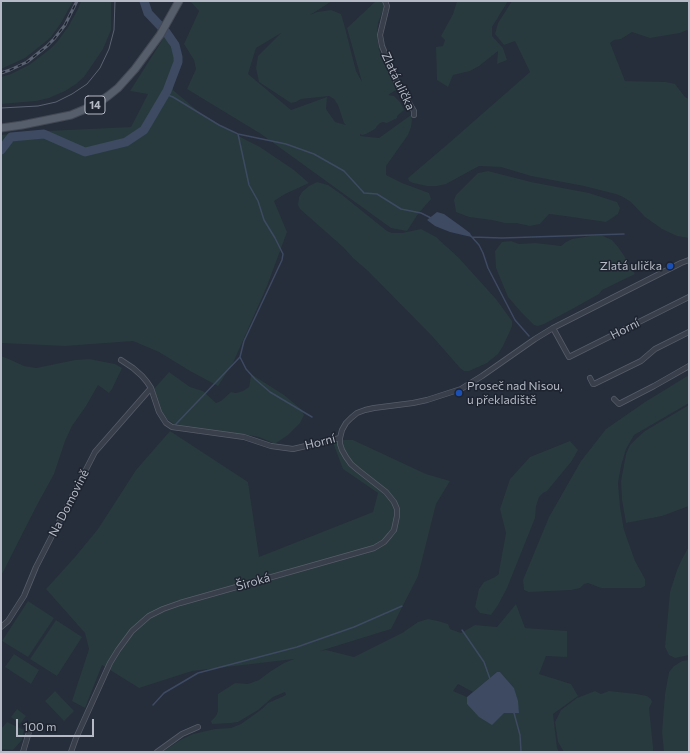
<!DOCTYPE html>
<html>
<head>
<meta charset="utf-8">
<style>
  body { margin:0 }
  #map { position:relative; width:690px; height:753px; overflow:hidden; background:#262d3b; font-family:Commissioner,sans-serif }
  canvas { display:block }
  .frame { position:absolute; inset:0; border:2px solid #b5bac6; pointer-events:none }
  .scale { position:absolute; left:16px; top:719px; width:78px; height:18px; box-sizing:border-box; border:2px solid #b5bac6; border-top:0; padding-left:5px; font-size:12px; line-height:14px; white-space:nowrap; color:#b5bac6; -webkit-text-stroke:3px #1e2430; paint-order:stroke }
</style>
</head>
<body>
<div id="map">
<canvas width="690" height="753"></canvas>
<div class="frame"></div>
<div class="scale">100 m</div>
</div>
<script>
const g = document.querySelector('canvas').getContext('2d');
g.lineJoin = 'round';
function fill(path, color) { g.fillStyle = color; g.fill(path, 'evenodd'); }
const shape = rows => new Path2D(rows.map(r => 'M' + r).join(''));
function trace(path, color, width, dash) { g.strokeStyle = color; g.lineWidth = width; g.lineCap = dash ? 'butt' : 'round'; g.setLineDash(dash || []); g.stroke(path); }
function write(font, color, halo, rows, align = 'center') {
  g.font = font + ' Commissioner,sans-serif'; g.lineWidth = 3; g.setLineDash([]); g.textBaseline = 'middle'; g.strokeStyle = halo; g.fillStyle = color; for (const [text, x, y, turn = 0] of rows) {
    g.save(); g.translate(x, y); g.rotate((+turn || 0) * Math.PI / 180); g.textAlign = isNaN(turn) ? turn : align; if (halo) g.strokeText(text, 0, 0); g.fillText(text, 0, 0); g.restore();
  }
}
const green = shape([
  [1,1,73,1,61,23,51,37,44,43,25,58,1,69],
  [81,1,111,1,111,30,103,49,84,77,76,84,65,91,49,98,36,101,1,104,1,77,11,74,29,65,50,49,57,42,68,27,78,9],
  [190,1,332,1,310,15,317,12,331,10,341,14,344,24,356,71,362,82,347,28,376,1,382,1,385,5,378,23,377,33,379,50,396,90,388,95,394,96,400,102,404,110,397,116,397,118,387,123,383,122,380,123,377,126,375,129,366,134,362,135,360,134,360,136,379,138,411,115,412,120,411,127,408,135,386,166,386,175,402,183,429,193,431,199,418,214,407,231,391,228,261,134,187,89,196,69,194,60,184,44,199,11],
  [281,33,258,56,256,68,259,82,291,103,296,102,301,99,329,96,334,99,338,105,344,123,346,125,335,122,326,109,327,97,291,110,248,74,256,48],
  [457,1,508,1,492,27,492,36,503,48,507,60,497,64,498,51,479,66,470,71,453,75,448,87,437,80,436,47,443,46,445,40,441,36,453,14],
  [512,1,689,1,689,32,687,30,680,33,650,38,632,32,621,39,614,40,610,43,625,81,666,82,675,84,685,97,689,99,689,238,677,236,662,229,645,217,631,202,623,197,616,194,584,186,531,176,501,167,479,166,446,184,437,186,427,186,413,183,409,181,408,178,449,143,530,72,515,41,504,45,495,34,498,23],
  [166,34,174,56,173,90,200,113,244,139,260,147,294,170,309,183,285,194,274,201,287,232,267,286,233,363,218,386,190,371,159,352,133,341,65,346,1,343,1,135,25,132,131,127,148,94,130,91],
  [488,171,531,182,589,193,617,202,620,208,618,214,606,222,565,216,549,214,540,224,530,226,516,223,505,223,492,220,469,217,456,212,454,200,456,195,478,173],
  [317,182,328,185,341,194,387,231,392,233,402,233,421,229,436,237,458,257,496,299,512,321,512,326,510,331,503,346,498,354,487,363,469,371,464,371,460,368,432,336,368,271,353,258,343,247,300,209,298,205,299,197,302,192,309,186],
  [590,236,603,236,612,240,618,247,623,254,635,274,602,290,599,294,574,308,544,324,538,326,534,325,521,312,508,297,496,268,495,251,502,242,511,241,519,244,536,243,561,246,566,242,572,239],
  [1,356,11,360,24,366,36,368,75,360,89,359,115,364,122,368,112,389,109,393,98,385,86,406,72,426,65,441,54,474,37,505,1,576],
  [169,372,190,387,203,391,216,403,221,401,231,392,236,393,243,391,249,387,250,382,251,374,284,395,301,409,304,415,300,423,288,435,276,443,273,443,259,437,248,435,174,424,167,419,160,409,154,389],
  [689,375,689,403,634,435,626,449,621,466,618,483,620,507,624,530,635,561,645,579,645,586,641,588,601,588,588,583,584,584,580,588,571,590,529,592,524,590,523,580,549,517,581,461,606,429,645,402],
  [689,405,689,506,662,516,626,523,622,500,621,481,626,454,630,445,637,438,645,431],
  [170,431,248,482,259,557,373,512,378,493,343,469,332,440,353,440,426,474,450,481,436,504,418,576,391,629,320,651,326,650,354,657,402,633,418,622,428,619,438,621,448,624,450,629,461,633,475,625,497,627,516,604,525,628,567,631,567,657,546,656,539,674,571,684,578,696,553,714,557,748,559,752,162,752,182,739,193,734,215,729,231,728,241,724,262,709,268,703,286,695,285,692,273,697,258,710,238,722,231,723,212,724,211,721,216,716,218,711,218,694,235,683,248,684,259,680,271,671,284,663,294,659,192,671,139,688,102,665,85,708,72,701,89,649,85,633,46,589,75,557,98,529,136,470],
  [497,672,500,672,514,688,519,713,504,713,467,704,467,697,453,691,458,684,473,692],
  [570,441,578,450,571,462,547,491,543,493,539,497,536,506,535,518,507,588,498,605,491,615,480,613,475,607,479,589,484,582,495,577,499,574,499,571,506,533,500,509,510,479,530,457],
  [688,548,689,655,675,658,669,655,665,647,670,592,677,570,682,559],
  [28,601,54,618,28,657,2,641],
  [56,620,82,637,57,676,30,659],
  [14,654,39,670,31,684,5,667],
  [689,660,689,752,664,752,662,732,665,694,669,672,674,666,682,661],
  [55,691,74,711,64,721,45,701],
  [595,691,601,694,609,691,637,694,647,696,651,699,652,702,649,708,653,747,653,752,564,752,558,742,555,722,561,710,577,698],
  [17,709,26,716,20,724,11,717],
  [7,722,24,730,22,740,13,750,1,749,1,729]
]);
const water = shape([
  [437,212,444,214,462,227,470,233,472,237,467,236,450,232,435,226,427,220],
  [497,672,500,672,514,688,518,701,519,713,504,713,492,725,479,717,467,704,467,697]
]);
const stream = shape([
  [165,94,173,97,219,125,238,134,286,144,314,154,344,171,364,193,377,194,401,209,421,213,431,218],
  [238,134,249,185,258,201,264,220,275,238,283,254,282,260,244,341,240,357,246,369,255,379,270,392,312,417],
  [471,236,479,245,483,253,488,268,515,320,529,336],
  [472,237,502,238,624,234],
  [176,424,240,357],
  [462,630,484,662,490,679],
  [153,705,164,693,198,673,297,647,354,627,402,606],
  [514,713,520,735,521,752]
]);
const river = shape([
  [1,150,11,137,44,134,85,152,126,142,144,130,167,91,178,62,178,57,175,45,166,32,148,13,144,1]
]);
const street = shape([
  [385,1,387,6,380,35,382,46,398,85,414,111,414,115],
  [553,328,569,357,689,297],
  [121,360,133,368,142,376,147,382,151,388,159,412,166,423,172,427,244,437,271,446,293,449,340,438],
  [590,378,593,384,594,384,641,361,655,349,689,332],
  [614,399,619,404,654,386,689,366],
  [1,627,8,621,24,596,36,567,95,452,151,388],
  [23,752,29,732],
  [71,752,76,738,110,663,118,650,132,631,149,616,163,609,180,603,374,548,384,542,390,535,394,530,397,516,397,509,394,502,386,492,358,470,351,464,346,457,342,450,340,444,340,438,342,430,346,423,351,418,357,413,365,410,374,408,413,403,427,400,461,389,482,376,535,339,553,328,681,263,689,260],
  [157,752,182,734,198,727]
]);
const primary = shape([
  [1,128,22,125,71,115,95,105,108,96,118,88,135,69,160,35,179,1]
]);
const tram = shape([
  [1,108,38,106,56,102,72,94,87,84,100,68,109,49,114,30,115,1]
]);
const rail = shape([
  [1,73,10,70,27,62,47,46,54,39,65,25,77,1]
]);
const markers = [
  [670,266,4,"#1a4fb4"],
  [459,393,4,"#1a4fb4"]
];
const shields = [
  [95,105,20]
];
const shieldNames = [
  ["14",95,105]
];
const streetNames = [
  ["Zlatá ulička",398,81,65],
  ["Horní",625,329,-27],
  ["Horní",320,442,-14],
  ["Na Domovině",69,503,-63],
  ["Široká",253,582,-16]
];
const poiNames = [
  ["Zlatá ulička",662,266],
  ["Proseč nad Nisou,",467,386,"left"],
  ["u překladiště",467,400,"left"]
];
fill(green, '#283a3d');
fill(water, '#3d4a62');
trace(stream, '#3d4a62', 1.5);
trace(river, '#3d4a62', 9);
trace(street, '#575d69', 6);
trace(primary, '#424854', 9);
trace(street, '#393f4b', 4.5);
trace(primary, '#575e6b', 7);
trace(tram, '#5b6372', 1);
trace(rail, '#5b6372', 3);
trace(rail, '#1e2430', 1.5, [4.5]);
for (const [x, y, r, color] of markers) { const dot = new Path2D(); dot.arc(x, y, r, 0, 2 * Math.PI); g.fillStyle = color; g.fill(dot); trace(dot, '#1e2430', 1.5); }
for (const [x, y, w] of shields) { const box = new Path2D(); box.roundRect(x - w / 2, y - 9, w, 18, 3); g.fillStyle = '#1e2430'; g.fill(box); trace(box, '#b5bac6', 1); }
write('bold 11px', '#b5bac6', null, shieldNames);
write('12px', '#b5bac6', '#1e2430', streetNames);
write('12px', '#b5bac6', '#1e2430', poiNames, 'right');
</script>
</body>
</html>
